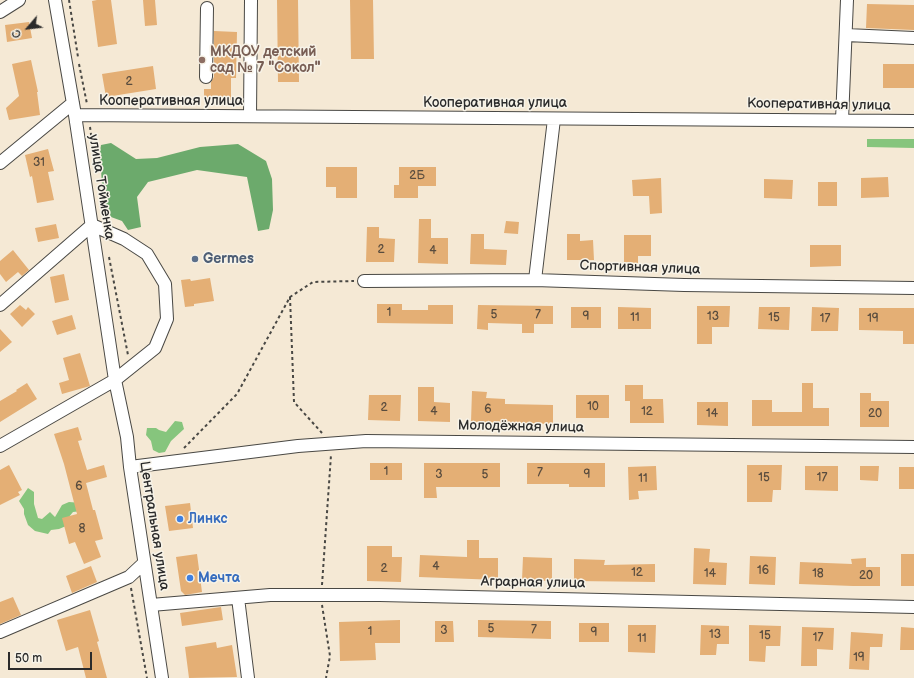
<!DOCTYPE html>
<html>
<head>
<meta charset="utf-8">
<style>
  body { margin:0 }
  #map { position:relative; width:914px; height:678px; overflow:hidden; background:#f5e9d5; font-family:"Balsamiq Sans",sans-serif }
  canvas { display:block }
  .north { position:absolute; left:8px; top:8px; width:40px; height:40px; -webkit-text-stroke:3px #f7f3e8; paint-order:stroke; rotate:242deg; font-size:11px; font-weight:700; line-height:16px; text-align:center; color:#2b2b2b }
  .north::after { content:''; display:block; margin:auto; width:14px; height:18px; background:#2b2b2b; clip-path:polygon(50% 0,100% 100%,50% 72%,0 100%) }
  .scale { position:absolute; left:8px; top:652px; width:84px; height:18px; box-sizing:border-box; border:2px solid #2b2b2b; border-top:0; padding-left:5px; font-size:12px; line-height:14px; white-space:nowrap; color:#2b2b2b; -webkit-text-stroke:3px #f7f3e8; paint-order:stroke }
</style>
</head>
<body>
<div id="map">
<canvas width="914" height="678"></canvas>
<div class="north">С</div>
<div class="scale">50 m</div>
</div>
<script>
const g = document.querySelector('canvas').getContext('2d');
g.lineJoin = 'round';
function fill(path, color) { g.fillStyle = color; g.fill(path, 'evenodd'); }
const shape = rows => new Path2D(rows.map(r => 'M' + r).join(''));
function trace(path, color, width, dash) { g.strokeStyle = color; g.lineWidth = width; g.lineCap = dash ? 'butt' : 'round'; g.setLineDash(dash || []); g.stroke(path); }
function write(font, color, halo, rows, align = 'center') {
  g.font = font + ' "Balsamiq Sans",sans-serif'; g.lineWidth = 3; g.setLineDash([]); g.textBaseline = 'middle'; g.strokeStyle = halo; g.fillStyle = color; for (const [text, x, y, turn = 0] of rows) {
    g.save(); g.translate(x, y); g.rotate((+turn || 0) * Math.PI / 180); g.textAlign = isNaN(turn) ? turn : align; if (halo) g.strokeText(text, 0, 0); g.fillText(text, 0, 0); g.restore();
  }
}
const green = shape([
  [867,139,914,139,914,148,867,147],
  [175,421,182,422,184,429,171,441,165,452,159,453,153,450,151,441,146,435,147,428,156,428,159,430,166,432],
  [28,488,34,492,34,504,38,518,42,519,50,512,55,517,62,505,69,502,82,503,82,511,73,512,68,518,66,526,59,529,51,530,48,534,35,531,28,525,24,514,24,509,19,501]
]);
const forest = shape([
  [111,143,136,159,157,158,200,147,238,144,266,161,272,179,273,210,269,229,258,231,247,177,197,170,148,182,137,197,141,227,128,230,122,221,111,217,103,202,101,169,99,157,101,145]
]);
const building = shape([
  [97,0,111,0,117,44,98,47,92,1],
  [143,0,155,0,157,25,145,26],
  [277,0,298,0,299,82,278,82],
  [350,0,373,0,374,59,351,59],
  [867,4,914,5,914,30,866,28],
  [29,22,32,38,7,42,5,25],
  [214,31,237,32,236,78,231,78,231,100,204,99,204,89,211,89,211,82,214,77],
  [31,60,38,92,37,92,40,115,9,120,6,108,19,96,12,64],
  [883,64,914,64,914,88,883,88],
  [153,66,156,89,106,97,102,74],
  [48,149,54,171,48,172,54,200,37,203,32,176,30,177,25,155],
  [326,167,357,167,357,198,336,198,336,187,326,187],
  [399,167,436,167,436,186,418,186,418,198,394,198,394,185,399,185],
  [888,177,889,197,861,198,861,178],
  [661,178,662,213,650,214,649,196,633,196,632,180],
  [764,179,793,180,792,199,764,198],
  [818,182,837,182,837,206,818,206],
  [419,219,431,219,431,238,448,238,448,264,418,263],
  [506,221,519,222,518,234,504,233],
  [56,224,59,238,38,242,35,228],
  [367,227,379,227,379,238,395,239,394,262,366,262],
  [471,234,484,234,484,249,507,250,506,265,470,264],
  [567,234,580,234,580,241,593,240,594,260,567,260],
  [624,235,651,235,651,256,638,256,638,263,624,262],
  [810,245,841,245,841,266,810,267],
  [13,250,29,270,22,276,18,272,6,282,0,274,0,261],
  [64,274,69,300,55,303,50,277],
  [210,278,214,301,194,304,194,306,185,307,181,280,190,279,191,281],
  [377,304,402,304,402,310,428,310,428,305,453,305,453,324,377,323],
  [20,305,26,310,28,307,35,314,22,327,10,314],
  [478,305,553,306,553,324,534,324,534,333,522,333,522,324,488,323,488,330,477,329],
  [697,306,730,306,729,327,712,327,712,344,697,344],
  [571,307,601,307,601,328,571,328],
  [618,307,651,308,651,329,618,329],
  [759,307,790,307,789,330,758,329],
  [812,307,839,308,838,331,811,331],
  [859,308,914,308,914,344,903,344,903,331,859,330],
  [72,315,76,329,57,335,52,321],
  [0,329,12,342,0,352],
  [80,353,90,386,62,394,59,383,69,380,63,358],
  [27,383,37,399,0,422,0,401,17,391,16,390],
  [802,383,813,383,813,408,829,408,829,426,752,426,752,400,772,400,772,412,802,412],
  [625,385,643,385,643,399,663,399,664,423,630,423,630,401,625,401],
  [418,387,434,387,434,402,450,403,450,422,418,421],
  [472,391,487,392,486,398,505,399,505,404,553,405,553,424,471,422],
  [860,393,871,393,871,401,889,401,889,427,860,427],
  [369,395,401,395,400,421,368,420],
  [576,395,609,395,609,418,576,418],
  [697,402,728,402,728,426,697,425],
  [78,427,82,440,78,441,87,470,104,465,107,477,86,483,93,510,95,510,103,539,95,541,101,557,84,564,75,542,69,544,62,518,77,514,64,464,54,434],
  [370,463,402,463,402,480,370,480],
  [424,463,500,463,500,487,436,487,437,498,424,498],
  [527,463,605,463,605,487,569,487,569,484,527,484],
  [9,465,22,490,18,492,20,495,0,505,0,470],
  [747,465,782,465,781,490,773,490,772,502,747,502],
  [656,466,657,490,638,491,639,499,629,500,628,467],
  [805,466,838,466,838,491,805,490],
  [860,466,879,466,878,481,860,480],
  [899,467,914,467,914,489,899,489],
  [190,503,193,528,169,531,165,506],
  [467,540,479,540,479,558,498,558,498,580,419,577,420,555,467,557],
  [367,546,392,546,392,557,402,557,401,582,367,581],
  [694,548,710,549,709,562,727,563,726,585,693,584],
  [197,554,202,592,185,595,181,591,176,557],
  [901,554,914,554,914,586,901,586],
  [750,556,776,557,775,585,749,584],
  [523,557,552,558,552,581,522,580],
  [866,558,866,567,880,567,880,586,853,586,799,584,800,562,852,564,851,559],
  [574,559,605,560,604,565,655,564,655,582,574,581],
  [91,566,97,582,72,593,66,576],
  [13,597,21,615,0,624,0,602],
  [221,607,223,620,182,626,180,613],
  [90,610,99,641,97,642,107,678,86,678,78,647,66,651,57,620],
  [400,620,400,643,375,643,376,660,340,661,339,622],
  [478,620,551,621,551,639,478,637],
  [435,621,453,621,454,642,435,642],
  [579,623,609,623,609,642,579,642],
  [628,625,656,625,655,653,628,652],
  [701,625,729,626,729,644,717,644,716,655,700,655],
  [749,625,781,626,780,646,766,646,765,662,749,661],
  [802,627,834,628,833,650,817,649,817,666,801,666],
  [901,627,914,628,914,650,900,650],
  [851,632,883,634,882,647,870,647,869,670,849,669],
  [216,642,217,648,232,645,237,677,189,678,185,647]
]);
const path = shape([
  [69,0,78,57],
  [79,64,87,104],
  [90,127,95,164],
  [109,257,128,355],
  [290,297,294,402,322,433],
  [184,448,237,394,290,297,313,282,354,281],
  [322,585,331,455],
  [131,588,147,678],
  [322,605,330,656,326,678]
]);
const minor = shape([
  [55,0,75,115,115,380,127,437,130,467,162,678],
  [0,12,19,0],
  [846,35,914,38],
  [206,77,207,8],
  [75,115,914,121],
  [250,116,251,0],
  [842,120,847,0],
  [0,163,73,103],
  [535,280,554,119],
  [364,281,535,280,684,285,914,288],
  [0,305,92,225,124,239,147,254,165,284,167,319,155,348,115,380,0,446],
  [130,467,298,446,366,441,914,447],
  [238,598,248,678],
  [151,605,270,595,380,595,914,607],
  [0,632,129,577,144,563]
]);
const markers = [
  [202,60,4,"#8d6e63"],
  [195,259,4,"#5c6f8a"],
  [180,519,4,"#3f7fe0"],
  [190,578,4,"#3f7fe0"]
];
const numberNames = [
  ["2",129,82],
  ["31",39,163],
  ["2Б",417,176],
  ["2",381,250],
  ["4",433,251],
  ["1",389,313],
  ["5",494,315],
  ["7",538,315],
  ["9",586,317],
  ["13",713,317],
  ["11",635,318],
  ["15",774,318],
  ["17",825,319],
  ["19",873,319],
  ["10",593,407],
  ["2",384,408],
  ["6",488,410],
  ["4",434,412],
  ["12",647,412],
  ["14",712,414],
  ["20",875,414],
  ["1",386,472],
  ["7",540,473],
  ["3",439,475],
  ["5",485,475],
  ["9",587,475],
  ["15",764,478],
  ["17",822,478],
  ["11",643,479],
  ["6",79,487],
  ["8",82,529],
  ["4",436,567],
  ["2",384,569],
  ["16",763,571],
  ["12",637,573],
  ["14",710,574],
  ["18",818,574],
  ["20",866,576],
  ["5",491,629],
  ["7",534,630],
  ["3",444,631],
  ["1",370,632],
  ["9",594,633],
  ["13",715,635],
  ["15",765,636],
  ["17",818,638],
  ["11",642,639],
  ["19",859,658]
];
const educationNames = [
  ["МКДОУ детский",210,52],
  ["сад № 7 \"Сокол\"",210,68]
];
const streetNames = [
  ["Кооперативная улица",171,101],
  ["Кооперативная улица",495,103],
  ["Кооперативная улица",819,105,1],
  ["улица Тойменка",101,187,81],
  ["Спортивная улица",640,268,2],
  ["Молодёжная улица",521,427,1],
  ["Центральная улица",154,526,81],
  ["Аграрная улица",533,583,1]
];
const serviceNames = [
  ["Germes",203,259]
];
const shopNames = [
  ["Линкс",188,519],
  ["Мечта",198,578]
];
fill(green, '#86c57d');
fill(forest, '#6caa6c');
fill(building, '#e4af75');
trace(minor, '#494844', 14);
trace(path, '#494844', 2, [3, 3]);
trace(minor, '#fff', 12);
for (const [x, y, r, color] of markers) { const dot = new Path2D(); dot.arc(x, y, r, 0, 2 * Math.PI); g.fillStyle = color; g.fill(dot); trace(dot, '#f7f3e8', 1.5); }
write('12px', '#594c3e', null, numberNames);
write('bold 14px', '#785e54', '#f7f3e8', educationNames, 'left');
write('14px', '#2b2b2b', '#f7f3e8', streetNames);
write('bold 14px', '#4e5e75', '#f7f3e8', serviceNames, 'left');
write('bold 14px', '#366cbe', '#f7f3e8', shopNames, 'left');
</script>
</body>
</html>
